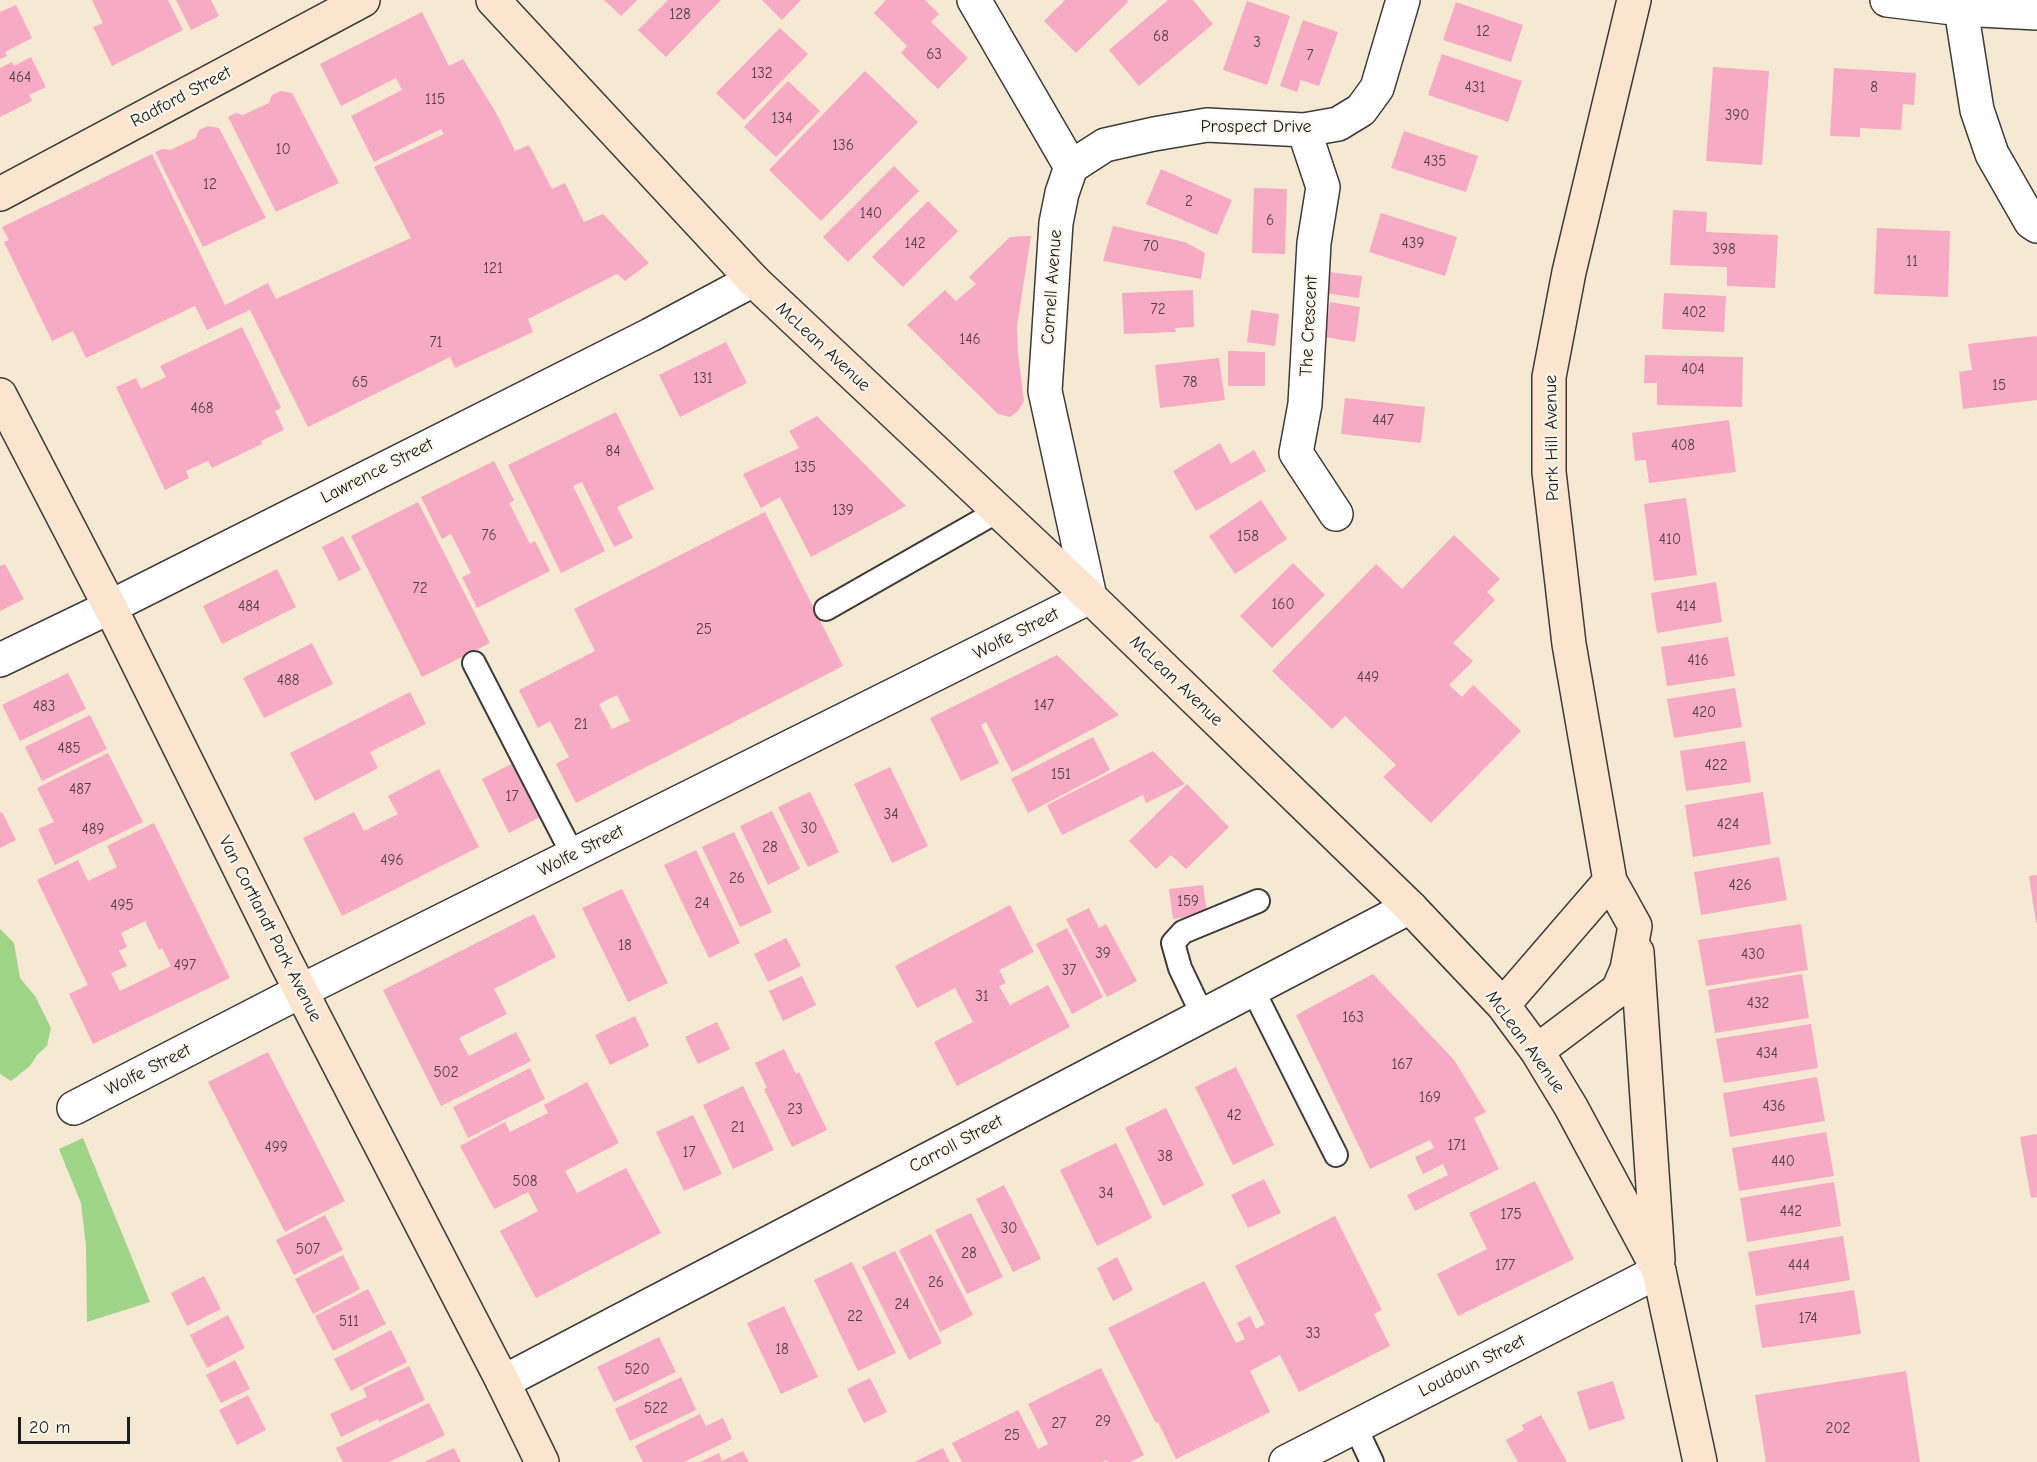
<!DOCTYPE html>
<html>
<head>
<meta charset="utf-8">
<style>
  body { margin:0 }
  #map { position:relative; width:2037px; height:1462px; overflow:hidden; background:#f5e9d3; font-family:"Comic Neue",sans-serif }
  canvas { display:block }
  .scale { position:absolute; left:18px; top:1417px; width:112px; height:27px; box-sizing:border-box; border:3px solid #1c1c1c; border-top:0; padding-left:8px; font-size:18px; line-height:21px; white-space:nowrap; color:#1c1c1c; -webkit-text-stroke:4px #fbf7ec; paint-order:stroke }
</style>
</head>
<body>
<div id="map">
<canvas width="2037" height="1462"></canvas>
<div class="scale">20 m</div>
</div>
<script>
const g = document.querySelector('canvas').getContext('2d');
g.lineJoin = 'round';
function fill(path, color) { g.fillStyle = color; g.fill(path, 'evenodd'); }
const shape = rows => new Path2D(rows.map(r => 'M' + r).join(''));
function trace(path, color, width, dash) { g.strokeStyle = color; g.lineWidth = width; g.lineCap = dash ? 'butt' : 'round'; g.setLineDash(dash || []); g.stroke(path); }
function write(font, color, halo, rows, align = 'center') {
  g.font = font + ' "Comic Neue",sans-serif'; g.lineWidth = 4.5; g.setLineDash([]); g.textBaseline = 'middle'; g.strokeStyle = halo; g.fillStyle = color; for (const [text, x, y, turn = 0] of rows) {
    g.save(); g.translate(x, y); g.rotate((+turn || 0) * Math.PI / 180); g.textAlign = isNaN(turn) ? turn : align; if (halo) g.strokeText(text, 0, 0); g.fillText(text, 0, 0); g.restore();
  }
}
const green = shape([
  [0,929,14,943,20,978,35,996,51,1028,47,1046,37,1055,30,1066,11,1081,0,1074],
  [83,1138,150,1302,87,1322,86,1246,81,1203,59,1149]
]);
const building = shape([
  [92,0,168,0,183,30,112,66,93,27,103,23],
  [176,0,211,0,219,16,191,30],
  [604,0,637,0,621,16],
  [668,0,721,0,666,57,638,30],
  [762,0,801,0,782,20],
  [886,0,925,0,939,14,931,22,968,58,938,89,901,53,907,46,874,13],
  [1065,0,1127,0,1128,2,1076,53,1044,21],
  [1168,0,1193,0,1213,24,1139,86,1109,50],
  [1247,1,1290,16,1267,85,1223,70],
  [1456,2,1523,25,1511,62,1443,40],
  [16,5,32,38,5,52,7,56,0,59,0,12],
  [422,12,449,66,463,59,495,111,515,151,529,145,552,189,565,183,584,222,603,214,649,263,625,281,617,274,528,319,533,332,455,368,450,357,308,427,250,310,207,330,195,306,86,358,73,331,52,341,4,242,9,240,2,227,152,154,225,305,268,283,276,299,411,238,374,167,444,134,441,129,374,162,351,116,402,90,396,78,341,106,320,64],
  [1303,20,1338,32,1319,86,1301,80,1297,92,1280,86],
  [780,28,808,54,744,120,716,93],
  [1442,54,1522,81,1508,122,1428,95],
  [31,57,46,87,29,95,32,101,0,117,0,68,12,62,14,66],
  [1713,67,1769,71,1762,165,1706,161],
  [1834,68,1916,73,1914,105,1903,104,1901,130,1860,128,1860,137,1830,136],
  [865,71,918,122,821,221,769,170],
  [788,81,820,111,776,157,744,127],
  [281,91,292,93,339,183,276,212,228,117,236,113,243,115,269,103,272,95],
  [208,126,219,128,266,218,203,247,155,152,163,149,170,150,196,138,199,130],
  [1404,131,1478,156,1466,192,1391,168],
  [894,166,919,191,848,262,823,237],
  [1161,169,1232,200,1217,235,1146,204],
  [1254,188,1287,189,1285,254,1252,253],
  [928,201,958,231,903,287,872,257],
  [1673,210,1707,212,1706,232,1778,235,1775,288,1727,286,1727,267,1670,265],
  [1381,213,1457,237,1445,276,1369,252],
  [1113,226,1185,242,1205,253,1201,279,1103,261],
  [1877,228,1950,231,1948,297,1874,294],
  [1031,236,1017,326,1018,354,1024,401,1018,411,1010,417,998,414,907,325,945,290,956,301,976,284,969,277,1010,237],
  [1328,272,1362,276,1359,298,1325,293],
  [1193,290,1194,327,1175,328,1176,332,1124,334,1122,293],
  [1664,293,1726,296,1724,332,1662,329],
  [1330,302,1360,307,1355,342,1325,337],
  [1251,310,1279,314,1275,346,1247,342],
  [242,327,281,408,275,411,284,430,261,441,262,444,212,468,208,461,186,471,189,478,165,490,116,387,136,378,141,389,166,377,160,366],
  [2037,336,2037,400,1963,409,1959,372,1972,370,1968,344],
  [726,342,747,383,680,417,659,375],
  [1228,351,1265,352,1265,386,1228,386],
  [1645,355,1743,357,1742,407,1657,405,1657,383,1644,383],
  [1219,358,1225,400,1160,408,1155,365],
  [1345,398,1425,407,1421,443,1341,434],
  [616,412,654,489,617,507,633,538,614,547,582,482,573,486,605,551,561,573,508,465],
  [817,416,906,506,811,557,780,497,761,508,743,474,799,448,789,431],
  [1729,420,1736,472,1649,483,1646,460,1635,461,1632,433],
  [1220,443,1231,464,1254,450,1266,471,1196,511,1173,471],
  [494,461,514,500,509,503,530,544,535,541,550,571,477,608,462,577,471,573,451,534,442,539,421,497],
  [1686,498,1697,575,1654,581,1644,504],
  [1261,500,1287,539,1235,574,1209,536],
  [418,502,490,643,422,677,351,536],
  [765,512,843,666,576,803,556,764,569,757,550,721,538,728,519,690,595,651,574,609],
  [617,695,630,721,612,729,599,704],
  [1454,535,1500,579,1487,592,1495,600,1453,643,1473,661,1449,685,1462,697,1473,685,1521,731,1431,823,1383,777,1396,765,1345,716,1332,729,1272,671,1376,564,1402,589],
  [343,536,361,570,339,581,322,547],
  [1293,563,1325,595,1272,648,1240,616],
  [5,564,24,599,0,611,0,566],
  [277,569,296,607,222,644,203,606],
  [1716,582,1722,622,1657,633,1651,593],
  [1728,637,1735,676,1667,686,1661,647],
  [312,643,333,684,264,718,243,678],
  [1057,655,1119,715,1012,772,986,722,981,725,999,763,961,781,930,718],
  [68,673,86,709,20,741,2,705],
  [1735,688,1742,727,1674,738,1667,699],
  [410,692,426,724,370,752,378,768,315,801,290,753],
  [90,715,107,749,42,781,25,747],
  [1093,737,1110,770,1028,813,1011,779],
  [1745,741,1751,782,1686,791,1680,751],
  [1153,751,1185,784,1146,803,1143,795,1062,835,1047,805],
  [108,753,143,822,55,865,38,829,54,822,37,788],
  [515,762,542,816,509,833,482,779],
  [890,767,928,846,892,863,854,784],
  [439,769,479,847,342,916,303,838,354,812,364,831,398,814,388,796],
  [1187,784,1229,827,1186,869,1171,855,1156,869,1129,841],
  [810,792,839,852,808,867,778,807],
  [1763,792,1771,844,1693,857,1685,805],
  [772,811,800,869,768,885,740,826],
  [2,812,16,840,0,848,0,813],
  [154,823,230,978,93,1044,69,994,88,985,37,880,78,860,88,881,117,867,107,846],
  [145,921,159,950,162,948,171,966,120,991,111,973,127,966,119,951,127,947,121,933],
  [734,832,772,912,740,927,702,847],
  [696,850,740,943,709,958,664,865],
  [1779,857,1787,900,1701,915,1694,872],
  [2037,875,2037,923,2036,923,2029,876],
  [1203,885,1207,914,1173,919,1169,889],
  [622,889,668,983,628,1002,582,908],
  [1010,905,1034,952,999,970,1006,983,999,986,1010,1005,1048,985,1070,1027,957,1086,934,1042,973,1022,955,988,917,1008,895,966],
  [1089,908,1099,928,1106,924,1137,981,1107,997,1066,919],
  [534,914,556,957,494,989,507,1014,459,1038,469,1056,516,1032,531,1061,441,1106,383,990],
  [1801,924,1808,970,1706,986,1698,940],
  [1067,928,1103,997,1072,1014,1036,944],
  [786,938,801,966,768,982,754,954],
  [1373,974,1454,1060,1486,1112,1474,1118,1499,1169,1415,1211,1407,1195,1448,1175,1443,1164,1423,1174,1415,1157,1434,1148,1430,1140,1370,1169,1296,1015],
  [1802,974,1809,1018,1715,1033,1708,990],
  [802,976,816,1005,783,1021,769,991],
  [635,1016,649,1046,610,1065,595,1035],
  [717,1022,730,1049,698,1064,685,1037],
  [1811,1024,1818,1068,1724,1083,1716,1039],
  [784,1049,796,1074,799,1072,827,1130,792,1147,764,1089,767,1088,755,1063],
  [268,1052,345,1201,285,1232,208,1082],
  [1236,1067,1274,1145,1233,1165,1195,1087],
  [530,1068,545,1099,468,1138,453,1107],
  [1817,1077,1825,1121,1730,1137,1723,1093],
  [587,1082,619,1143,565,1171,577,1193,626,1168,661,1233,536,1298,500,1231,538,1211,528,1192,494,1209,460,1146,505,1122,510,1132,548,1113,544,1105],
  [743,1086,774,1150,733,1169,703,1105],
  [1166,1108,1204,1185,1163,1206,1125,1128],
  [693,1115,722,1174,684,1191,656,1132],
  [1826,1132,1834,1176,1739,1191,1732,1148],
  [2037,1134,2037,1197,2031,1198,2020,1137],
  [1116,1143,1152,1218,1097,1246,1060,1170],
  [1264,1179,1281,1213,1248,1228,1231,1195],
  [1535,1181,1574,1259,1458,1316,1437,1274,1487,1249,1469,1213],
  [1834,1182,1841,1226,1747,1242,1740,1198],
  [1004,1185,1041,1259,1013,1272,976,1199],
  [971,1213,1003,1277,967,1294,935,1230],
  [325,1215,343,1250,294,1275,276,1240],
  [1335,1216,1382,1310,1374,1314,1390,1346,1299,1392,1280,1355,1250,1371,1270,1412,1176,1459,1158,1422,1156,1423,1108,1328,1204,1281,1236,1343,1245,1339,1237,1323,1250,1316,1256,1329,1265,1324,1235,1266],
  [931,1234,973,1315,940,1332,899,1250],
  [1843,1236,1850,1280,1756,1296,1748,1252],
  [895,1251,942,1343,909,1360,862,1267],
  [343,1255,360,1289,313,1314,295,1279],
  [1117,1257,1133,1290,1113,1301,1097,1268],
  [852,1262,896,1353,858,1371,814,1280],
  [204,1276,221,1309,187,1326,171,1293],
  [368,1289,386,1324,333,1351,315,1316],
  [1854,1290,1861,1334,1762,1348,1755,1305],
  [784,1306,818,1377,781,1394,747,1323],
  [228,1315,245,1348,207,1368,190,1335],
  [391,1330,407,1362,351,1391,334,1359],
  [659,1337,676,1372,614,1402,597,1367],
  [235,1360,250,1389,221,1403,206,1375],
  [409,1366,425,1400,379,1422,378,1419,341,1437,330,1414,367,1397,363,1388],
  [1101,1368,1144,1455,1130,1462,1108,1462,1106,1460,1102,1462,962,1462,952,1443,1018,1410,1038,1449,1048,1444,1028,1404],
  [1906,1371,1920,1462,1766,1462,1755,1395],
  [681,1377,696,1410,630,1441,615,1409],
  [870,1378,887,1412,864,1423,847,1389],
  [1613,1381,1625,1419,1589,1430,1577,1392],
  [248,1395,266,1430,237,1445,219,1410],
  [429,1403,445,1435,389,1462,343,1462,336,1448],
  [700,1414,706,1426,723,1418,732,1439,684,1462,643,1462,635,1446],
  [1541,1415,1567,1462,1518,1462,1506,1440,1524,1430,1522,1425],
  [454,1448,461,1462,424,1462],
  [943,1448,950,1462,914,1462],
  [743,1451,749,1462,700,1462,719,1453,722,1461]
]);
const lane = shape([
  [826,609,998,511],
  [474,663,573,855],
  [1253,990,1336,1155],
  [1203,1016,1180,968,1173,943,1183,932,1258,901],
  [1355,1426,1372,1462]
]);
const street = shape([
  [1887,0,1961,9,2037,13],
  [1961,9,1977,110,1992,154,2031,222,2037,226],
  [1304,130,1323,187,1314,243,1305,404,1296,453,1336,514],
  [1071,167,1105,145,1154,134,1207,125,1304,130,1338,124,1361,110,1377,88,1403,0],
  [0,660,110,607,650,335,753,280],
  [74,1108,301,991,1090,597,1045,391,1056,223,1062,193,1071,167,974,0],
  [503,1382,1410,907],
  [1286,1462,1659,1271]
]);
const secondary = shape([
  [493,0,753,280,1090,597,1410,907,1503,1005,1537,1051,1571,1107,1659,1271,1700,1462],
  [0,194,363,0],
  [0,395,110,607,286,962,503,1382,542,1462],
  [1637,952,1658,1260],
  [1503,1005,1610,881],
  [1537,1051,1618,990,1627,969,1635,926,1610,881,1569,644,1549,472,1549,377,1569,272,1634,0]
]);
const numberNames = [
  ["128",680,15],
  ["12",1483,32],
  ["68",1161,37],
  ["3",1257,43],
  ["63",934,55],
  ["7",1310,56],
  ["132",762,74],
  ["464",20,78],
  ["431",1475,88],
  ["8",1874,88],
  ["115",435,100],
  ["390",1737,116],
  ["134",782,119],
  ["136",843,146],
  ["10",283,150],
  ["435",1435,162],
  ["12",210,185],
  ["2",1189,202],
  ["140",871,214],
  ["6",1270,221],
  ["142",915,244],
  ["439",1413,244],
  ["70",1151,247],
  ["398",1724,250],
  ["11",1912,262],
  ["121",493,269],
  ["72",1158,310],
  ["402",1694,313],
  ["146",970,340],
  ["71",436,343],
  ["404",1693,370],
  ["131",703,379],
  ["65",360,383],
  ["78",1190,383],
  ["15",1999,386],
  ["468",202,409],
  ["447",1383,421],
  ["408",1683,446],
  ["84",613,452],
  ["135",805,468],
  ["139",843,511],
  ["76",489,536],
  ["158",1248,537],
  ["410",1670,540],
  ["72",420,589],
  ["160",1283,605],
  ["484",249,607],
  ["414",1686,607],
  ["25",704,630],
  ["416",1698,661],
  ["449",1368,678],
  ["488",288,681],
  ["147",1044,706],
  ["483",44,707],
  ["420",1704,713],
  ["21",581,725],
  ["485",69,749],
  ["422",1716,766],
  ["151",1061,775],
  ["487",80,790],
  ["17",512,797],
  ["34",891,815],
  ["424",1728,825],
  ["30",809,829],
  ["489",93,830],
  ["28",770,848],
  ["496",392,861],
  ["26",737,879],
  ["426",1740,886],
  ["159",1188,902],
  ["24",702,904],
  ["495",122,906],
  ["18",625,946],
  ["39",1103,954],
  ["430",1753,955],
  ["497",185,966],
  ["37",1069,971],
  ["31",982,997],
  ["432",1758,1004],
  ["163",1353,1018],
  ["434",1767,1054],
  ["167",1402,1065],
  ["502",446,1073],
  ["169",1430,1098],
  ["436",1774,1107],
  ["23",795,1110],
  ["42",1234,1116],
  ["21",738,1128],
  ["171",1457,1146],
  ["499",276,1148],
  ["17",689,1153],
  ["38",1165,1157],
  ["440",1783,1162],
  ["508",525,1182],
  ["34",1106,1194],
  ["442",1791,1212],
  ["175",1511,1215],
  ["30",1009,1229],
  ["507",308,1250],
  ["28",969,1254],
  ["177",1505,1266],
  ["444",1799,1266],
  ["26",936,1283],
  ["24",902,1305],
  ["22",855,1317],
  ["174",1808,1319],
  ["511",349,1322],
  ["33",1313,1334],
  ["18",782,1350],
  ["520",637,1370],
  ["522",656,1409],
  ["29",1103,1422],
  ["27",1059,1424],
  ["202",1838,1429],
  ["25",1012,1436]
];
const streetNames = [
  ["Radford Street",181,97,-28],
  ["Prospect Drive",1256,127],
  ["Cornell Avenue",1052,287,-86],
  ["The Crescent",1309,326,-87],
  ["McLean Avenue",823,347,43],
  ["Park Hill Avenue",1552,438,-91],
  ["Lawrence Street",377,471,-27],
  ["Wolfe Street",1016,634,-27],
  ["McLean Avenue",1176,681,44],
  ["Wolfe Street",581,851,-27],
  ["Van Cortlandt Park Avenue",270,929,63],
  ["McLean Avenue",1525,1042,54],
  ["Wolfe Street",148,1070,-27],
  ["Carroll Street",956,1144,-28],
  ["Loudoun Street",1472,1366,-27]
];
fill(green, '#9ed587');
fill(building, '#f6aac4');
trace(lane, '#3d3b37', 26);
trace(street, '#3d3b37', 36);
trace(secondary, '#3d3b37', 36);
trace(lane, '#fff', 22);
trace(street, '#fff', 33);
trace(secondary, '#fbe5cf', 33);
write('15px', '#524046', null, numberNames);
write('18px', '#1c1c1c', '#fbf7ec', streetNames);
</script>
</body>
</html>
